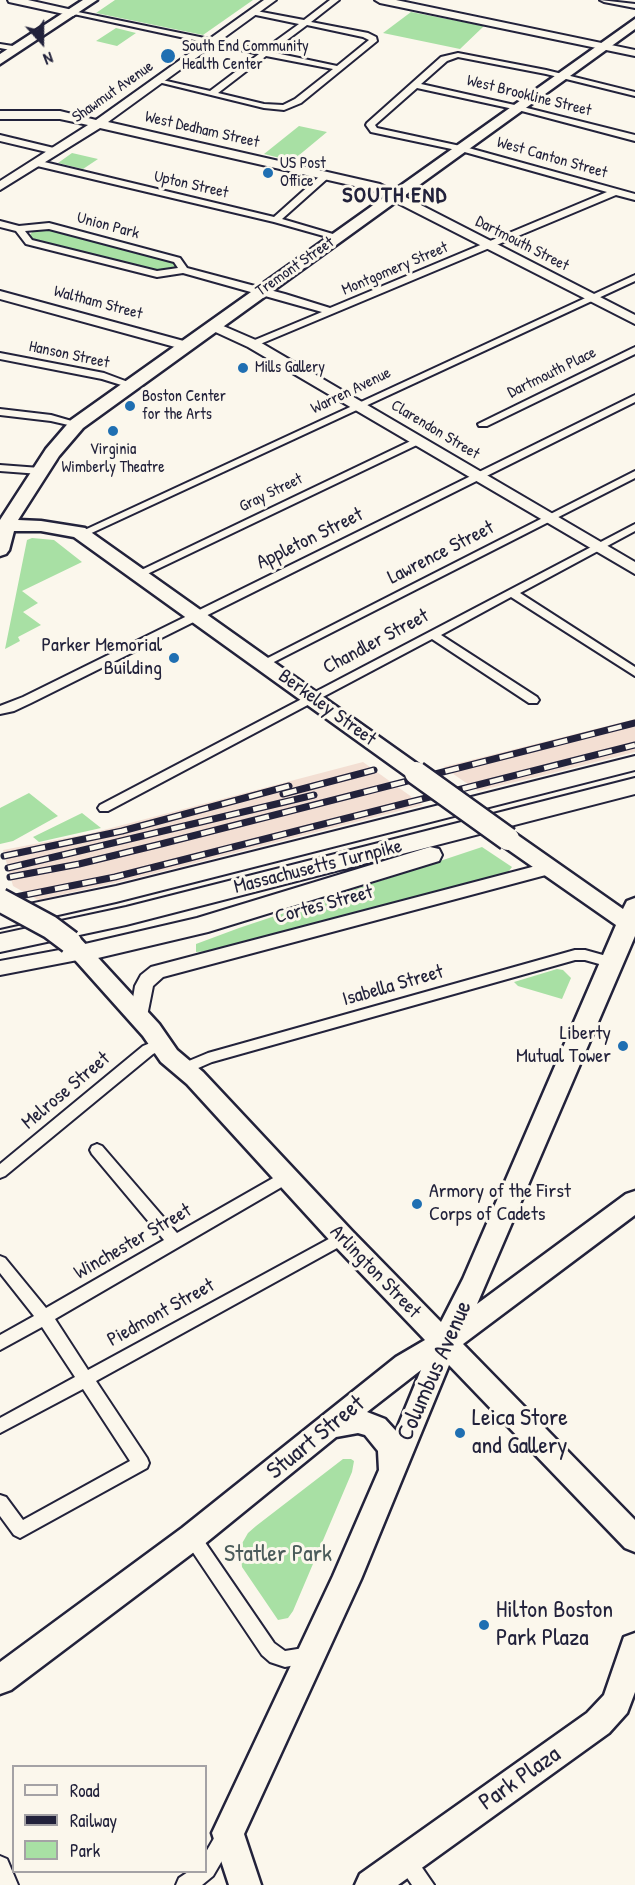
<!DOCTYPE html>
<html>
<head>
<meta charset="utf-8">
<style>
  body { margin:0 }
  #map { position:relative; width:635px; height:1885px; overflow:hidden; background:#fbf7ec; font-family:"Patrick Hand",sans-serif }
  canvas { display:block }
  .legend { position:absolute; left:12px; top:1765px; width:195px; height:108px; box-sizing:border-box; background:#fbf7ec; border:2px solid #a4a2a5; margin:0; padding:8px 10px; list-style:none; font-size:18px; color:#22223b }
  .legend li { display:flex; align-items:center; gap:12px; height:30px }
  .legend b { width:30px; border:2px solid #a4a2a5 }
  .north { position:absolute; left:12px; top:12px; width:60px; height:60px; -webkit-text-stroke:4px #fbf7ec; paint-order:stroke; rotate:159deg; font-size:16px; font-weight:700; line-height:24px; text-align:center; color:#22223b }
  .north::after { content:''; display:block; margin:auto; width:21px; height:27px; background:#22223b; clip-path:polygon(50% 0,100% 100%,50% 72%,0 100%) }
</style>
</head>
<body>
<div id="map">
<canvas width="635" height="1885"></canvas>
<ul class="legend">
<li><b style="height:8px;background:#fbf7ec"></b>Road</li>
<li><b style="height:8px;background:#22223b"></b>Railway</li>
<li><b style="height:16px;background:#a8e0a4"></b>Park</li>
</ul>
<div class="north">N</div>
</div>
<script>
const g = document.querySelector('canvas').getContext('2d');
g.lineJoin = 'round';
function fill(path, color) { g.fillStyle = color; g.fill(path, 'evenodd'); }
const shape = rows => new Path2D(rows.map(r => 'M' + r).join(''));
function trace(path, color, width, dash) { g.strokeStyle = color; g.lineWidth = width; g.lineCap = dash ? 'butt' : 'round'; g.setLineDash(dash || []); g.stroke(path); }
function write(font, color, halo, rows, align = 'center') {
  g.font = font + ' "Patrick Hand",sans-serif'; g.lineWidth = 6; g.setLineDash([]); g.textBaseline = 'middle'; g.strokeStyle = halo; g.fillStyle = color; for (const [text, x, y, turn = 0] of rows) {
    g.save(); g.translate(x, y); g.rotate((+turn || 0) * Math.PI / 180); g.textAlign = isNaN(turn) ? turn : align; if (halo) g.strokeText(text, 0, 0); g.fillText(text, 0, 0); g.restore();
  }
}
const built = shape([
  [635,719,635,752,553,773,478,791,443,767],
  [363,762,423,805,136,878,38,900,13,886,3,850,92,833]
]);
const green = shape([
  [115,0,253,0,203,35,96,13],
  [411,12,484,26,460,49,383,33],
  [116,28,136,33,117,46,96,41],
  [299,126,327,132,292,161,264,154],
  [72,153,98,159,83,169,58,163],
  [46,229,173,262,176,267,163,272,33,239,29,236,33,231],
  [32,538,54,540,82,562,22,591,38,603,23,612,41,625,18,637,20,641,5,649,27,540],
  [29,793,58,816,13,841,0,844,0,808],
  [82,813,101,828,39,842,33,837],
  [482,847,512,867,508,872,211,951,196,952,196,944,239,928],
  [557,969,563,970,571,978,562,999,518,986,514,982],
  [343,1459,351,1459,354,1461,352,1472,293,1611,288,1618,278,1620,242,1567,240,1547,248,1533,256,1526]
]);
const minor = shape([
  [330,0,339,0,311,22,368,33,376,37,377,41,301,103,284,110,264,108,154,81,158,79,210,91,259,54,69,13,73,11,263,50,299,24,251,14,251,10,304,20,330,0],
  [307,25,363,37,369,40,337,66,271,52,307,25],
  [266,56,333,69,295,99,283,105,264,104,218,93,266,56],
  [600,0,635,4,635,8,604,2,600,0],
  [0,44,19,47,20,49,16,51,0,48,0,44],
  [458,53,546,70,635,92,635,96,546,74,458,57,447,61,421,84,519,106,635,135,635,141,518,110,417,88,375,125,377,128,465,147,635,194,635,200,616,195,253,347,250,346,250,342,322,312,183,273,157,277,26,244,16,231,0,227,0,221,19,226,49,223,180,258,187,268,285,294,330,308,607,192,461,151,371,132,366,125,367,123,441,57,458,53],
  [49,229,174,262,178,268,157,271,32,240,25,231,49,229],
  [0,135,58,149,59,151,55,154,0,141,0,135],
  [36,160,274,217,322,174,328,174,328,178,282,219,343,237,338,240,274,222,33,165,32,163,36,160],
  [635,275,635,281,85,536,77,536,76,534,635,275],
  [635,347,635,354,487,426,479,426,478,424,635,347],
  [0,353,104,373,136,385,131,388,102,379,0,359,0,353],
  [635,395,635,402,31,703,14,711,0,714,0,706,23,697,635,395],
  [0,409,51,415,82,424,77,427,51,421,0,415,0,409],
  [417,438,421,439,421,443,143,576,139,577,133,574,417,438],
  [0,465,40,468,45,471,40,474,0,471,0,465],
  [635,471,635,478,268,665,260,665,258,663,635,471],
  [635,524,635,531,520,593,635,667,635,676,511,597,441,635,537,697,539,700,537,703,529,703,432,639,108,811,100,811,98,808,100,805,635,524],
  [575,950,585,950,610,957,617,962,610,967,585,960,575,960,212,1062,189,1072,184,1071,182,1067,184,1063,208,1053,575,950],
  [160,1039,165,1040,167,1044,165,1048,153,1054,5,1176,0,1178,0,1164,143,1046,160,1039],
  [97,1144,102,1146,177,1233,282,1173,287,1171,292,1173,294,1177,292,1181,55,1319,88,1370,338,1234,343,1232,348,1234,351,1238,348,1242,96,1381,147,1458,149,1463,147,1468,20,1538,14,1535,0,1516,0,1495,6,1497,23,1520,130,1461,83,1389,0,1433,0,1418,75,1377,42,1327,0,1350,0,1335,34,1316,0,1273,0,1256,5,1258,46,1308,164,1240,92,1154,90,1150,92,1146,97,1144],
  [192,1529,198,1532,274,1643,285,1651,310,1647,316,1649,319,1655,316,1661,285,1667,270,1662,262,1655,186,1542,183,1537,186,1532,192,1529],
  [227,1826,234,1828,237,1835,213,1876,202,1885,176,1885,179,1878,188,1872,206,1872,206,1852,220,1828,227,1826],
  [405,1850,412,1853,434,1885,412,1885,395,1860,398,1853,405,1850],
  [0,1856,7,1859,18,1885,0,1885,0,1856]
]);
const tertiary = shape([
  [551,862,557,864,560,868,557,872,163,977,153,986,146,1021,139,1023,132,1021,130,1016,135,986,141,975,151,967,551,862]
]);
const secondary = shape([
  [8,0,28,0,77,11,78,13,73,16,9,2,8,0],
  [264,0,276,0,108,122,380,184,635,315,635,324,372,190,100,128,0,190,0,181,88,125,60,119,0,119,0,111,60,111,96,120,264,0],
  [375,0,396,0,635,50,635,56,380,3,375,0],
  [0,291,191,343,193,346,186,350,0,299,0,291],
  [214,322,258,341,635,562,635,574,248,347,209,329,207,326,214,322],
  [81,946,88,948,91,953,88,958,0,975,0,961,81,946]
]);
const primary = shape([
  [83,0,97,0,0,64,0,54,83,0],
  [635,19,635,29,83,428,59,456,18,520,41,521,85,528,423,768,426,773,423,778,416,780,409,778,74,537,41,531,14,531,9,550,6,554,0,556,0,520,46,449,71,420,635,19],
  [508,832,516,834,623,909,627,901,635,898,635,936,477,1304,626,1194,635,1191,635,1215,463,1344,635,1520,635,1552,625,1548,449,1365,361,1579,244,1834,261,1885,229,1885,212,1833,333,1576,379,1470,378,1451,365,1435,358,1433,336,1437,202,1546,11,1690,0,1694,0,1662,182,1528,396,1357,425,1340,334,1245,187,1084,161,1062,143,1036,59,942,62,936,70,934,78,936,159,1024,177,1050,203,1072,352,1231,441,1322,463,1279,616,925,500,844,497,839,500,834,508,832],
  [421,1370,396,1431,385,1419,367,1412,421,1370],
  [635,1633,635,1692,627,1713,609,1733,398,1885,355,1885,360,1874,587,1713,604,1695,624,1637,635,1633]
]);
const motorway = shape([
  [635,756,635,770,116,902,0,928,0,910,116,886,635,756],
  [635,778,635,794,126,925,0,952,0,934,126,907,635,778],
  [430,847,439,849,442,855,439,861,208,932,81,962,72,959,68,953,72,947,197,918,430,847]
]);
const rail = shape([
  [283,794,374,770],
  [4,856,122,831,289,786],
  [8,868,314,795],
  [10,877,79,864,161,844,635,723],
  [0,900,115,877,635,745]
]);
const primaryBridge = shape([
  [416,773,508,839],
  [0,900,50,927,70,942]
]);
const markers = [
  [168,56,8,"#1f6fb2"],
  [268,173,6,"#1f6fb2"],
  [243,368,6,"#1f6fb2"],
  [130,406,6,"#1f6fb2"],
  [113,431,6,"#1f6fb2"],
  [174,658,6,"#1f6fb2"],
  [623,1046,6,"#1f6fb2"],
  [417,1204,6,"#1f6fb2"],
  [460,1433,6,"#1f6fb2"],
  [484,1625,6,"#1f6fb2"]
];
const farPoinames = [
  ["South End Community",182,47],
  ["Health Center",182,65],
  ["US Post",280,164],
  ["Office",280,182],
  ["Mills Gallery",255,368],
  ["Boston Center",142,397],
  ["for the Arts",142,415],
  ["Virginia",113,450,"center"],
  ["Wimberly Theatre",113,468,"center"]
];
const farStreetnames = [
  ["Shawmut Avenue",113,92,-35],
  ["West Brookline Street",529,96,14],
  ["West Dedham Street",202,130,13],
  ["West Canton Street",552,158,16],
  ["Upton Street",191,185,13],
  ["Union Park",108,226,15],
  ["Dartmouth Street",522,244,27],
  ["Tremont Street",295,267,-35],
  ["Montgomery Street",395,269,-23],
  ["Waltham Street",98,303,15],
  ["Hanson Street",69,355,12],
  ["Dartmouth Place",552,373,-26],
  ["Warren Avenue",351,391,-26],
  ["Clarendon Street",435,430,31],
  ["Gray Street",271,493,-26]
];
const streetNames = [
  ["Appleton Street",310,539,-26],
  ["Lawrence Street",441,553,-27],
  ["Chandler Street",376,642,-28],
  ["Berkeley Street",327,708,36],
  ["Massachusetts Turnpike",318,867,-14],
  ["Cortes Street",324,905,-15],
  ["Isabella Street",393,986,-16],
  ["Melrose Street",66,1091,-40],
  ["Winchester Street",133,1242,-30],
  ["Arlington Street",375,1272,46],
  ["Piedmont Street",161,1313,-29]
];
const poiNames = [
  ["Parker Memorial",162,646],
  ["Building",162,669],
  ["Liberty",611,1034],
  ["Mutual Tower",611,1057],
  ["Armory of the First",429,1192,"left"],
  ["Corps of Cadets",429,1215,"left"]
];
const farDistrictnames = [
  ["SOUTH END",395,196]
];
const nearStreetnames = [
  ["Columbus Avenue",435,1371,-66],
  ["Stuart Street",316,1438,-39],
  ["Park Plaza",520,1779,-35]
];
const nearPoinames = [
  ["Leica Store",472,1419],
  ["and Gallery",472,1447],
  ["Hilton Boston",496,1611],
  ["Park Plaza",496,1639]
];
const nearParknames = [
  ["Statler Park",278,1555]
];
fill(built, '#f3dfd3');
fill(green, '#a8e0a4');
trace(minor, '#22223b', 4);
trace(tertiary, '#22223b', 4);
trace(secondary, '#22223b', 4);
trace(primary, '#22223b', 5);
trace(motorway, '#22223b', 4);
fill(minor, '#fbf7ec');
fill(tertiary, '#fbf7ec');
fill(secondary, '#fbf7ec');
fill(primary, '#fbf7ec');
fill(motorway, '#fbf7ec');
trace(rail, '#22223b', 7);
trace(rail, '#fbf7ec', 4.5, [14]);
trace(primaryBridge, '#22223b', 27, []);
trace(primaryBridge, '#fbf7ec', 22);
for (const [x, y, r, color] of markers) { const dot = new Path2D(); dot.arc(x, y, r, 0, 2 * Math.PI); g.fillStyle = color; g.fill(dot); trace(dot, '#fbf7ec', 2); }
write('16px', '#22223b', '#fbf7ec', farPoinames, 'left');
write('16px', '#22223b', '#fbf7ec', farStreetnames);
write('20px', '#22223b', '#fbf7ec', streetNames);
write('20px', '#22223b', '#fbf7ec', poiNames, 'right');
g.letterSpacing = '1.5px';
write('bold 22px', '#22223b', '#fbf7ec', farDistrictnames);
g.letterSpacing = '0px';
write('24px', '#22223b', '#fbf7ec', nearStreetnames);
write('24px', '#22223b', '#fbf7ec', nearPoinames, 'left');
write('24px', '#4a5b5a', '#fbf7ec', nearParknames);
</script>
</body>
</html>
